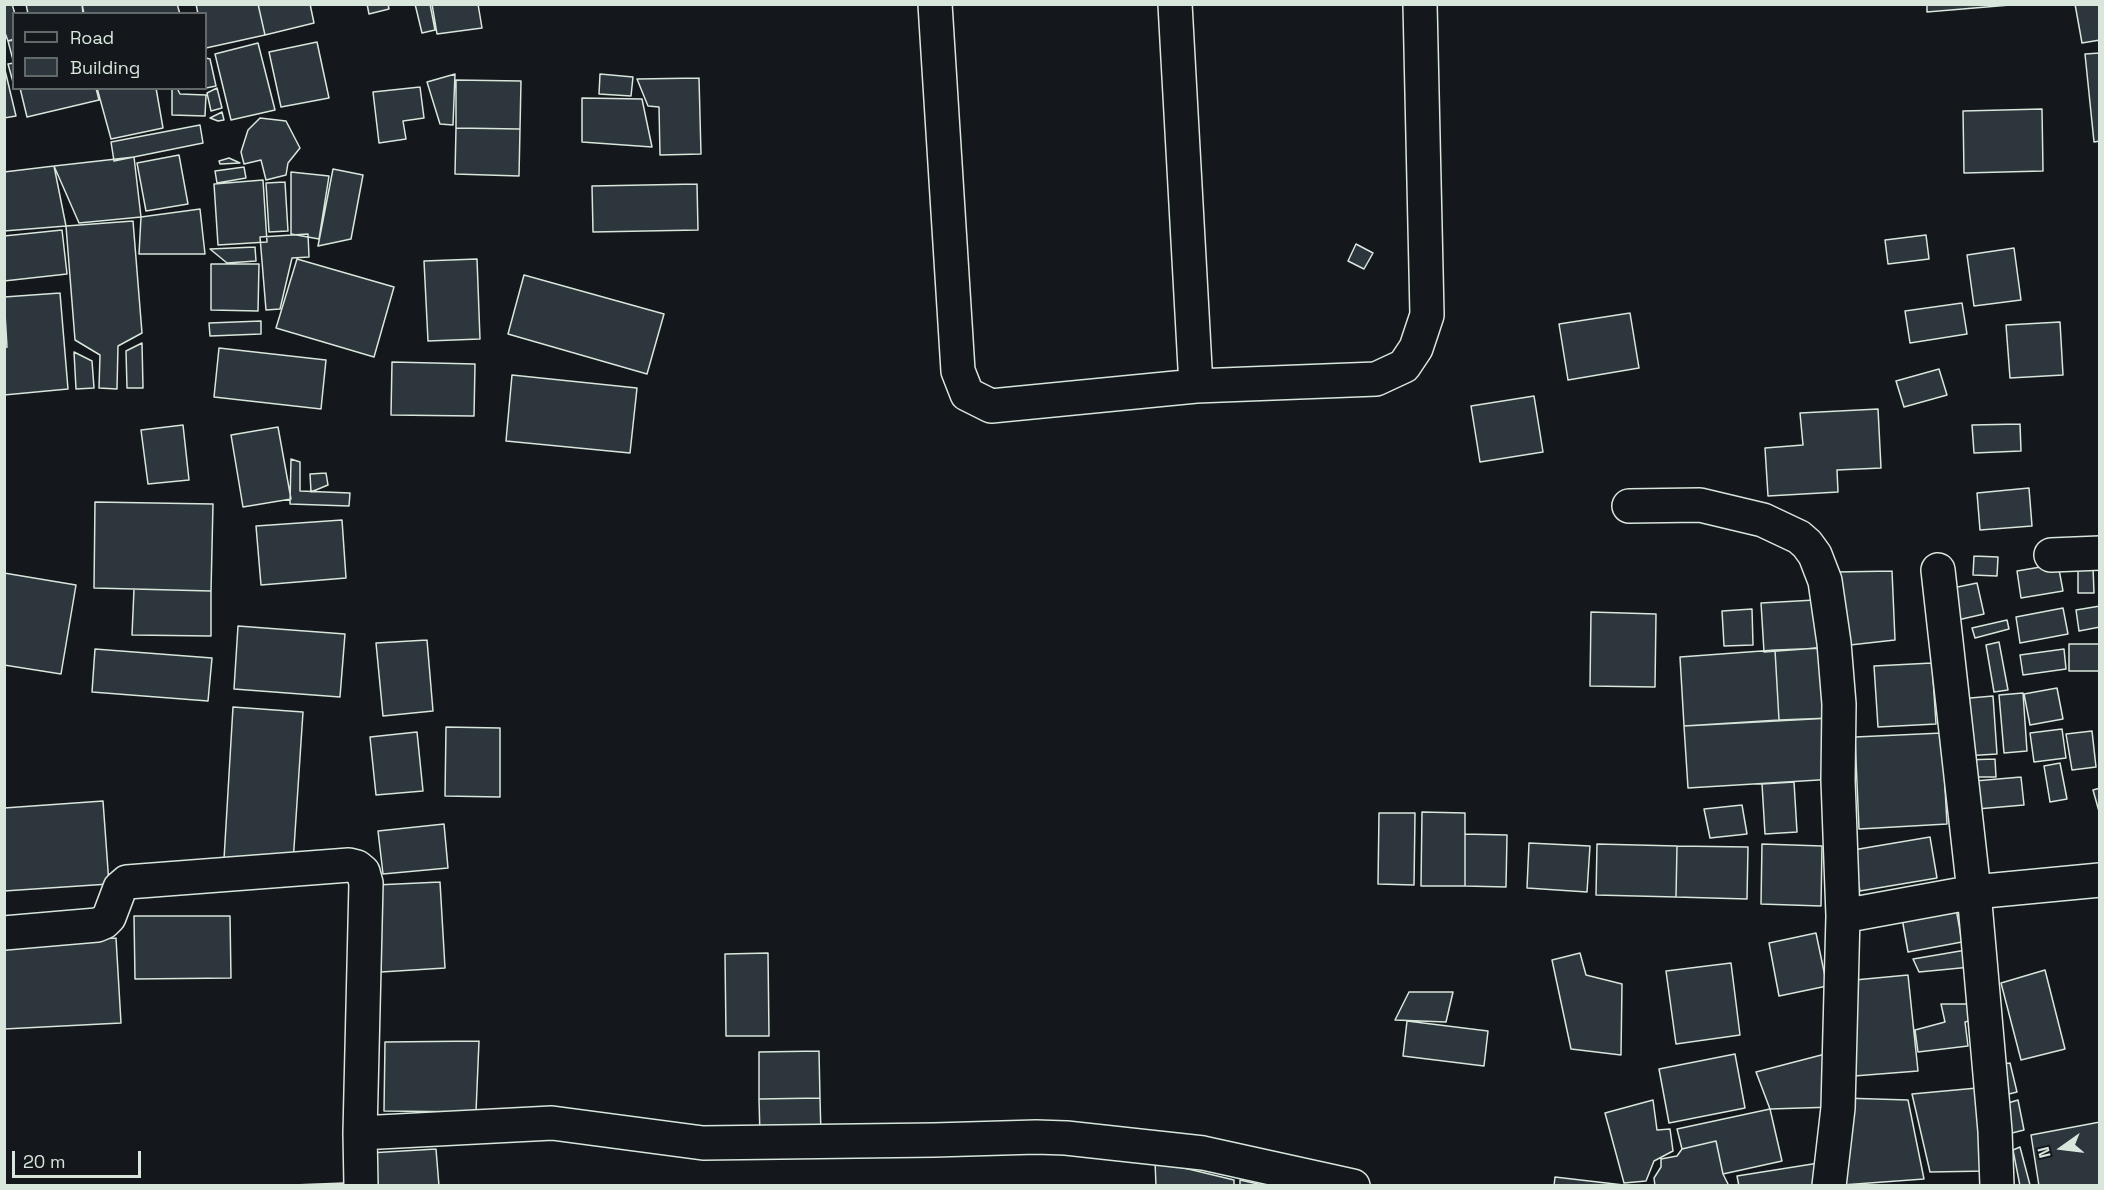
<!DOCTYPE html>
<html>
<head>
<meta charset="utf-8">
<style>
  body { margin:0 }
  #map { position:relative; width:2104px; height:1190px; overflow:hidden; background:#14181c; font-family:"Space Grotesk",sans-serif }
  canvas { display:block }
  .frame { position:absolute; inset:0; border:6px solid #d8e6dc; pointer-events:none }
  .legend { position:absolute; left:12px; top:12px; width:195px; height:78px; box-sizing:border-box; background:#14181c; border:2px solid #626a69; margin:0; padding:8px 10px; list-style:none; font-size:18px; color:#d8e6dc }
  .legend li { display:flex; align-items:center; gap:12px; height:30px }
  .legend b { width:30px; border:2px solid #626a69 }
  .north { position:absolute; left:2032px; top:1118px; width:60px; height:60px; -webkit-text-stroke:4px #14181c; paint-order:stroke; rotate:256deg; font-size:16px; font-weight:700; line-height:24px; text-align:center; color:#d8e6dc }
  .north::after { content:''; display:block; margin:auto; width:21px; height:27px; background:#d8e6dc; clip-path:polygon(50% 0,100% 100%,50% 72%,0 100%) }
  .scale { position:absolute; left:12px; top:1151px; width:129px; height:27px; box-sizing:border-box; border:3px solid #d8e6dc; border-top:0; padding-left:8px; font-size:18px; line-height:21px; white-space:nowrap; color:#d8e6dc; -webkit-text-stroke:4px #14181c; paint-order:stroke }
</style>
</head>
<body>
<div id="map">
<canvas width="2104" height="1190"></canvas>
<div class="frame"></div>
<ul class="legend">
<li><b style="height:8px;background:#14181c"></b>Road</li>
<li><b style="height:16px;background:#2c363c"></b>Building</li>
</ul>
<div class="north">N</div>
<div class="scale">20 m</div>
</div>
<script>
const g = document.querySelector('canvas').getContext('2d');
g.lineJoin = 'round';
function fill(path, color) { g.fillStyle = color; g.fill(path, 'evenodd'); }
const shape = rows => new Path2D(rows.map(r => 'M' + r).join(''));
function trace(path, color, width, dash) { g.strokeStyle = color; g.lineWidth = width; g.lineCap = dash ? 'butt' : 'round'; g.setLineDash(dash || []); g.stroke(path); }
const building = shape([
  [4,4,12,4,15,14,14,39,8,41,4,30,4,4],
  [26,4,82,4,84,14,28,14,26,4],
  [82,4,177,4,180,14,83,14,82,4],
  [196,4,258,4,265,35,206,48,206,14,198,14,196,4],
  [258,4,310,4,314,23,265,35,258,4],
  [367,4,388,4,389,9,369,14,367,4],
  [415,4,430,4,435,30,422,33,415,4],
  [432,4,478,4,482,28,437,34,432,4],
  [1927,4,2010,4,2010,5,1927,12,1927,4],
  [2075,4,2100,4,2100,40,2082,43,2075,4],
  [14,40,14,60,13,60,8,41,14,40],
  [317,42,329,98,281,107,269,52,317,42],
  [258,43,275,110,231,120,215,54,258,43],
  [2100,53,2100,141,2094,142,2085,54,2100,53],
  [206,58,210,59,216,86,206,88,206,58],
  [14,63,14,81,13,82,8,64,14,63],
  [4,66,16,116,4,118,4,66],
  [455,74,453,125,440,124,427,82,455,74],
  [600,74,633,77,631,96,599,94,600,74],
  [699,78,701,154,660,155,659,107,648,106,637,79,699,78],
  [456,80,521,81,520,129,456,128,456,80],
  [420,87,424,118,403,121,406,139,379,143,373,92,420,87],
  [20,88,96,88,99,100,27,117,20,88],
  [97,88,156,88,163,128,111,139,97,88],
  [172,88,177,88,180,94,206,95,205,116,172,115,172,88],
  [217,88,222,108,211,111,207,93,217,88],
  [582,98,642,99,652,147,582,142,582,98],
  [2042,109,2043,171,1964,173,1963,111,2042,109],
  [222,112,224,120,218,121,210,118,222,112],
  [260,118,286,121,300,148,288,163,286,175,266,180,261,160,244,164,241,152,248,130,260,118],
  [200,125,203,143,114,161,111,142,200,125],
  [456,128,520,129,519,176,455,174,456,128],
  [179,155,188,204,146,211,137,163,179,155],
  [134,157,141,217,79,223,54,166,134,157],
  [229,158,240,163,220,164,219,161,229,158],
  [54,166,66,226,4,231,4,172,54,166],
  [244,167,246,178,217,183,215,171,244,167],
  [333,169,363,175,351,239,318,246,333,169],
  [291,172,329,176,319,239,291,234,291,172],
  [263,180,267,242,218,245,214,184,263,180],
  [285,182,288,231,269,232,266,183,285,182],
  [697,184,698,230,593,232,592,186,697,184],
  [200,209,205,254,139,254,141,217,200,209],
  [133,221,142,333,118,346,117,389,99,388,100,355,75,340,66,226,133,221],
  [62,230,67,274,4,281,4,236,62,230],
  [308,234,309,257,292,258,280,309,266,310,260,237,308,234],
  [1926,235,1929,259,1888,264,1885,240,1926,235],
  [1356,244,1373,253,1364,269,1348,261,1356,244],
  [255,247,256,261,227,263,210,249,255,247],
  [2014,248,2021,300,1974,306,1967,255,2014,248],
  [297,259,394,287,374,357,276,328,297,259],
  [477,259,480,339,428,341,424,261,477,259],
  [211,264,259,264,258,311,211,310,211,264],
  [524,275,664,314,647,374,508,334,524,275],
  [60,293,68,389,4,395,4,348,7,347,4,297,60,293],
  [1962,303,1967,334,1910,343,1905,311,1962,303],
  [1630,313,1639,368,1568,380,1559,324,1630,313],
  [261,321,261,334,210,336,209,323,261,321],
  [2060,322,2063,375,2010,378,2006,325,2060,322],
  [142,343,143,388,127,388,126,351,142,343],
  [219,348,326,360,321,409,214,397,219,348],
  [74,352,92,361,94,388,76,389,74,352],
  [392,362,475,364,474,416,391,415,392,362],
  [1939,369,1947,395,1904,407,1896,381,1939,369],
  [512,375,637,388,630,453,506,441,512,375],
  [1534,396,1543,452,1480,462,1471,406,1534,396],
  [1878,409,1881,468,1837,470,1838,492,1768,496,1765,448,1803,445,1800,413,1878,409],
  [2020,424,2021,451,1974,453,1972,425,2020,424],
  [183,425,189,480,148,484,141,430,183,425],
  [278,427,291,499,243,507,231,435,278,427],
  [291,459,300,462,300,491,350,493,349,506,290,504,291,459],
  [326,473,328,485,311,492,310,474,326,473],
  [2029,488,2032,526,1980,530,1977,493,2029,488],
  [95,502,213,504,211,591,94,588,95,502],
  [342,520,346,578,261,585,256,526,342,520],
  [1974,556,1998,557,1997,576,1973,575,1974,556],
  [2058,564,2063,591,2021,598,2017,571,2058,564],
  [2093,567,2094,593,2078,593,2078,568,2093,567],
  [1892,571,1895,640,1841,646,1836,572,1892,571],
  [4,573,76,585,61,674,4,665,4,573],
  [1977,583,1984,614,1949,622,1943,590,1977,583],
  [134,589,211,591,211,636,132,635,134,589],
  [1815,600,1818,648,1764,652,1761,603,1815,600],
  [2100,606,2100,627,2079,631,2076,610,2100,606],
  [2063,608,2068,634,2020,643,2016,617,2063,608],
  [1752,609,1753,645,1724,646,1722,611,1752,609],
  [1591,612,1656,614,1655,687,1590,686,1591,612],
  [2007,620,2009,629,1975,638,1972,628,2007,620],
  [238,626,345,634,340,697,234,689,238,626],
  [427,640,433,711,383,716,376,643,427,640],
  [1999,642,2008,690,1994,692,1986,645,1999,642],
  [2069,644,2100,644,2100,671,2069,671,2069,644],
  [1827,648,1831,718,1779,720,1775,650,1827,648],
  [95,649,212,658,208,701,92,692,95,649],
  [2064,649,2066,669,2023,675,2020,655,2064,649],
  [1775,650,1779,720,1684,726,1680,657,1775,650],
  [1932,663,1936,724,1878,727,1874,666,1932,663],
  [2057,688,2063,719,2030,725,2024,694,2057,688],
  [2023,693,2027,751,2004,753,1999,695,2023,693],
  [1993,696,1997,754,1964,756,1959,699,1993,696],
  [233,707,303,712,293,863,224,859,233,707],
  [1831,718,1835,779,1688,788,1684,726,1831,718],
  [446,727,500,728,500,797,445,796,446,727],
  [2062,729,2066,758,2034,762,2030,733,2062,729],
  [2092,731,2096,767,2072,770,2066,734,2092,731],
  [417,732,423,791,376,795,370,737,417,732],
  [1942,733,1947,824,1859,829,1855,737,1942,733],
  [1995,759,1996,777,1966,777,1965,760,1995,759],
  [2060,763,2067,799,2050,802,2044,766,2060,763],
  [2021,777,2024,805,1977,809,1975,781,2021,777],
  [1794,782,1797,832,1765,834,1762,784,1794,782],
  [2100,788,2100,815,2093,790,2100,788],
  [103,801,109,884,4,891,4,808,103,801],
  [1742,805,1747,834,1710,838,1704,809,1742,805],
  [1422,812,1465,813,1465,886,1421,886,1422,812],
  [1379,813,1415,813,1414,885,1378,884,1379,813],
  [444,824,448,868,383,874,378,831,444,824],
  [1465,834,1507,835,1506,887,1465,886,1465,834],
  [1930,837,1937,878,1860,891,1853,850,1930,837],
  [1529,843,1590,846,1587,892,1527,888,1529,843],
  [1597,844,1677,846,1676,897,1596,895,1597,844],
  [1762,844,1822,846,1821,906,1761,904,1762,844],
  [1677,846,1748,847,1747,899,1676,897,1677,846],
  [440,882,445,968,381,972,376,885,440,882],
  [1954,897,1962,942,1908,952,1900,907,1954,897],
  [134,916,230,916,231,978,135,979,134,916],
  [1816,933,1827,986,1779,996,1769,943,1816,933],
  [116,938,121,1023,4,1029,4,944,116,938],
  [1966,950,1971,967,1919,972,1913,959,1966,950],
  [768,953,769,1036,726,1036,725,954,768,953],
  [1580,953,1586,975,1622,984,1621,1055,1571,1049,1552,960,1580,953],
  [1731,963,1740,1035,1676,1044,1666,971,1731,963],
  [2045,970,2065,1049,2021,1060,2001,983,2045,970],
  [1908,975,1918,1071,1854,1076,1844,981,1908,975],
  [1409,992,1453,992,1446,1022,1395,1020,1409,992],
  [1941,1004,1973,1004,1977,1019,1965,1022,1968,1046,1918,1052,1915,1030,1945,1022,1941,1004],
  [1407,1021,1488,1031,1484,1066,1403,1056,1407,1021],
  [479,1041,476,1112,384,1111,385,1042,479,1041],
  [819,1051,820,1098,759,1099,759,1052,819,1051],
  [1829,1053,1834,1107,1770,1109,1756,1072,1829,1053],
  [1735,1054,1745,1108,1669,1123,1659,1069,1735,1054],
  [2010,1063,2017,1092,2009,1094,2001,1064,2010,1063],
  [1977,1088,1987,1171,1930,1172,1912,1094,1977,1088],
  [820,1098,821,1135,760,1137,759,1099,820,1098],
  [1843,1098,1908,1100,1924,1179,1842,1185,1843,1098],
  [1653,1100,1657,1130,1670,1129,1673,1151,1654,1161,1646,1181,1624,1183,1605,1113,1653,1100],
  [2018,1100,2024,1130,2012,1133,2008,1103,2018,1100],
  [1770,1109,1782,1161,1723,1174,1716,1141,1682,1149,1677,1129,1770,1109],
  [2100,1122,2100,1186,2039,1186,2031,1135,2100,1122],
  [1716,1141,1723,1174,1729,1186,1655,1186,1654,1178,1661,1167,1661,1159,1677,1156,1682,1149,1716,1141],
  [2020,1147,2030,1185,2029,1186,2020,1186,2013,1150,2020,1147],
  [436,1149,439,1186,371,1186,369,1153,436,1149],
  [1155,1161,1234,1180,1234,1186,1156,1186,1155,1161],
  [1825,1162,1824,1186,1739,1186,1737,1176,1825,1162],
  [1555,1177,1632,1186,1554,1186,1555,1177],
  [1240,1180,1267,1186,1240,1186,1240,1180],
  [344,1183,344,1186,293,1185,344,1183]
]);
const minor = shape([
  [935,4,958,371,967,394,991,406,1196,386,1376,379,1404,366,1416,348,1427,315,1420,4],
  [1175,4,1196,386],
  [1629,506,1700,505,1763,520,1799,537,1807,544,1815,555,1825,581,1834,643,1839,704,1838,780,1843,916],
  [2051,555,2100,553],
  [1938,570,1974,892,1995,1131,1997,1186],
  [4,933,97,925,104,922,109,917,120,888,127,882,349,865,357,867,363,872,366,883,360,1133,361,1186],
  [360,1133,552,1123,703,1143,934,1140,1036,1137,1066,1138,1203,1153,1353,1186],
  [1829,1186,1838,1108,1843,916,1974,892,2100,880]
]);
fill(building, '#2c363c');
trace(building, '#d8e6dc', 1.5);
trace(minor, '#d8e6dc', 36);
trace(minor, '#14181c', 33);
</script>
</body>
</html>
